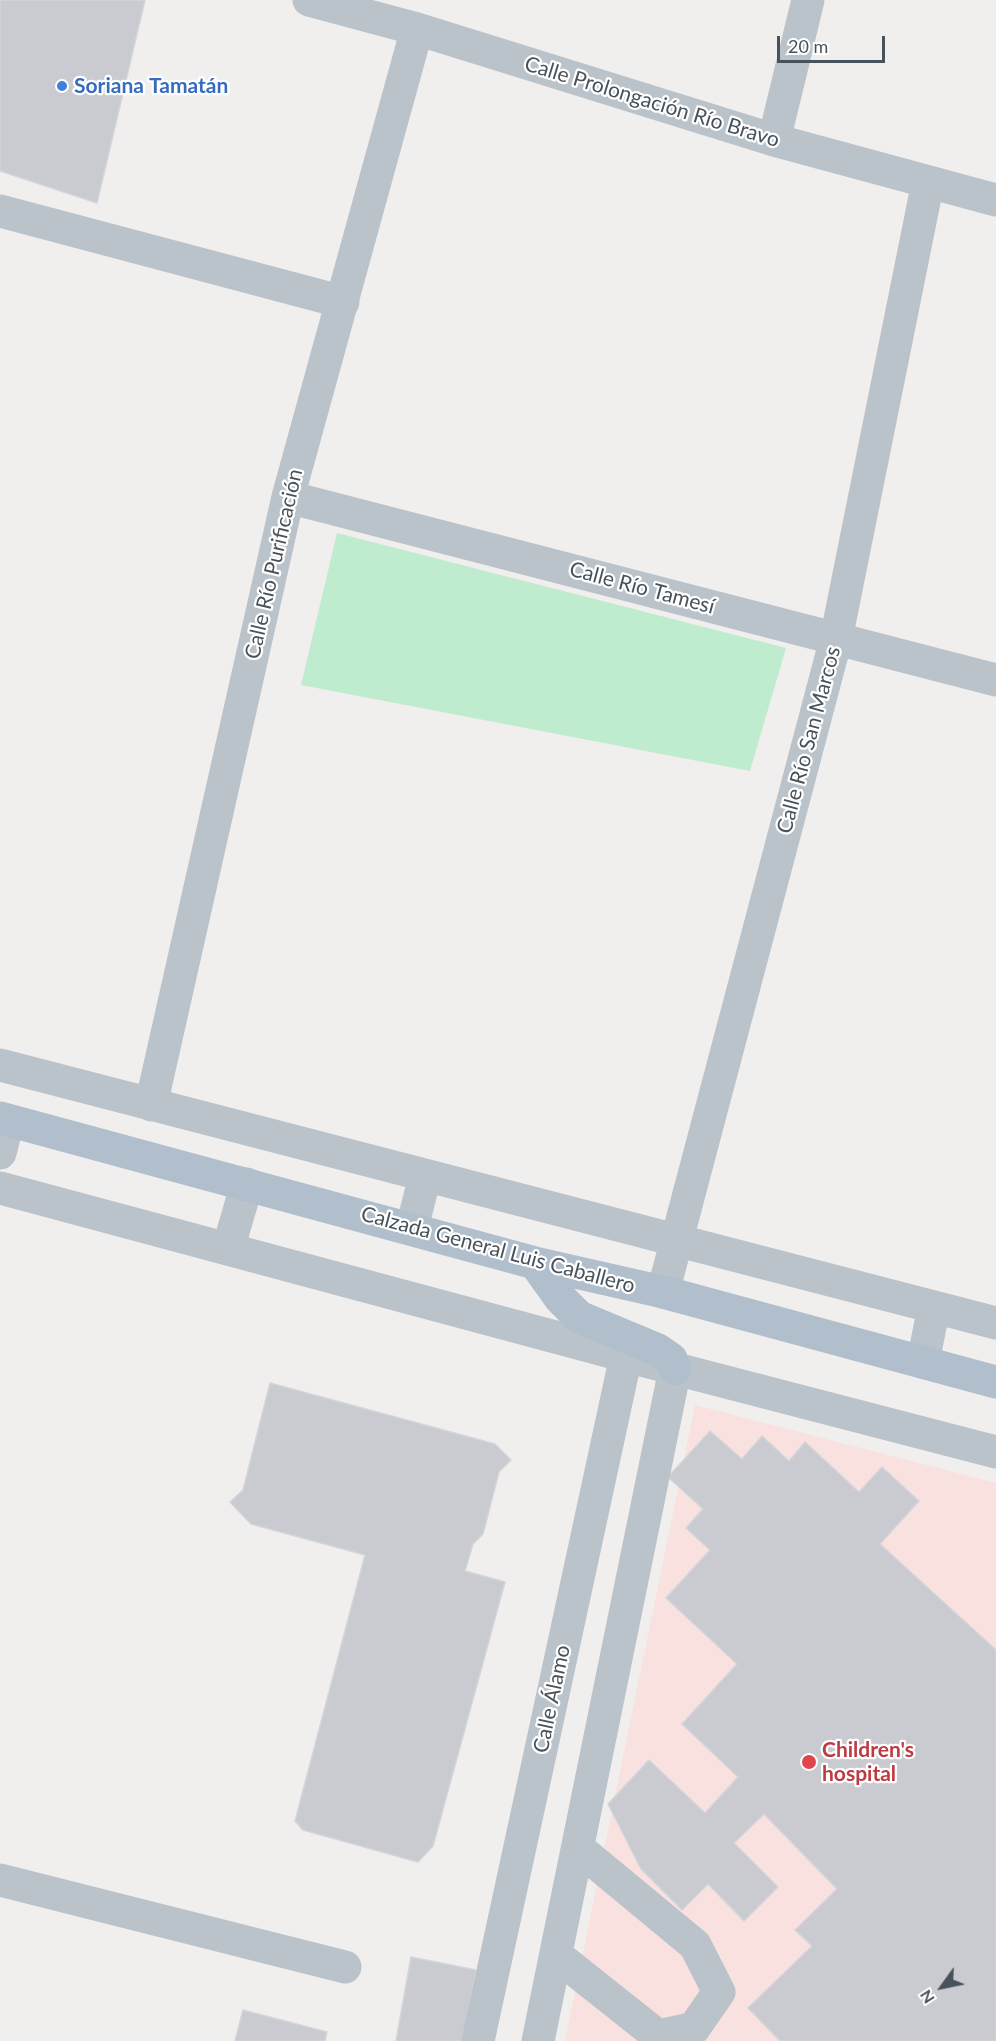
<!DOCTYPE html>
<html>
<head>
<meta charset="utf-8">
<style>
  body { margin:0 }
  #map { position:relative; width:996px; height:2041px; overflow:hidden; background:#f1eeee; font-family:Lato,sans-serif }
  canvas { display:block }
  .north { position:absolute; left:912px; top:1957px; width:60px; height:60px; -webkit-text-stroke:4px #fff; paint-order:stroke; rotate:237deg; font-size:16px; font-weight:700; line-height:24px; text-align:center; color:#48525a }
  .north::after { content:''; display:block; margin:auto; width:21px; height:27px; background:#48525a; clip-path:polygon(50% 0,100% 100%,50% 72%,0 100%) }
  .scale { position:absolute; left:777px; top:36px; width:108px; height:27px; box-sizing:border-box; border:3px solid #48525a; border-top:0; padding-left:8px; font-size:18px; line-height:21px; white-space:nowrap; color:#48525a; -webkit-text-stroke:4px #fff; paint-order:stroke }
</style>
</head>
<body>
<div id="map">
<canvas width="996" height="2041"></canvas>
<div class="north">N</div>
<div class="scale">20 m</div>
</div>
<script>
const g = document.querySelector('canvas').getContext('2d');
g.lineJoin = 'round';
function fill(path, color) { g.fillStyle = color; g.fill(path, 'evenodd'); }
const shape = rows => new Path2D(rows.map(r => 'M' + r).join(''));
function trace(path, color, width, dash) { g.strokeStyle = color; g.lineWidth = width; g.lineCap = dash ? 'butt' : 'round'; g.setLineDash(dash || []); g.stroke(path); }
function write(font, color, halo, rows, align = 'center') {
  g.font = font + ' Lato,sans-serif'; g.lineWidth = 4.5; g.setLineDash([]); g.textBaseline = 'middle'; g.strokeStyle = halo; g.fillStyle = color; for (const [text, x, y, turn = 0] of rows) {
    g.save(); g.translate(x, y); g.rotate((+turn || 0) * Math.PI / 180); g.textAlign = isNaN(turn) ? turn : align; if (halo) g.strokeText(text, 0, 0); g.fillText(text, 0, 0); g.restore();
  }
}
const medical = shape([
  [695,1405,996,1483,996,2041,565,2041]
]);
const green = shape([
  [337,533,786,648,750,771,301,685]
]);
const building = shape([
  [0,0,145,0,97,203,0,171,0,0],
  [270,1383,495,1444,511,1460,499,1472,483,1534,473,1544,465,1571,505,1582,433,1846,418,1862,303,1830,295,1821,365,1555,251,1524,230,1502,243,1490,270,1383],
  [710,1431,742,1459,762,1436,789,1461,805,1442,859,1492,882,1467,919,1501,880,1544,996,1650,996,2041,780,2041,748,2008,812,1946,795,1930,837,1889,764,1814,734,1843,778,1887,744,1921,708,1884,682,1910,641,1869,608,1804,649,1760,705,1813,738,1777,682,1724,737,1664,666,1598,710,1550,686,1528,703,1509,668,1477,710,1431],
  [411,1957,476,1970,463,2041,396,2041,411,1957],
  [243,2010,327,2032,325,2041,235,2041,243,2010]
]);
const minor = shape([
  [309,0,417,29,774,140,996,200],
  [774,140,808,0],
  [0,211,343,302],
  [288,497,996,680],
  [0,1065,996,1323],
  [151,1105,288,497,417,29],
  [0,1153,8,1121],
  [0,1188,626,1356,996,1452],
  [412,1228,425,1176],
  [228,1249,247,1184],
  [663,1292,836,639,928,182],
  [923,1362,934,1307],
  [0,1880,345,1967],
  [556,1955,658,2036,694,2028,719,1992,695,1945,579,1849],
  [478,2041,626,1356],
  [538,2041,675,1369]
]);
const major = shape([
  [0,1118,535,1263,663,1292,996,1382],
  [535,1263,560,1298,579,1317,658,1350,671,1359,675,1369]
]);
const markers = [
  [62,86,6,"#3f7fe0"],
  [809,1762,8,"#e0444e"]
];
const shopNames = [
  ["Soriana Tamatán",74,86]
];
const streetNames = [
  ["Calle Prolongación Río Bravo",652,102,17],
  ["Calle Río Purificación",274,564,-77],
  ["Calle Río Tamesí",642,588,15],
  ["Calle Río San Marcos",809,740,-75],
  ["Calzada General Luis Caballero",498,1250,15],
  ["Calle Álamo",552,1699,-78]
];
const healthNames = [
  ["Children's",822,1750],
  ["hospital",822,1774]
];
fill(medical, '#f9e1e0');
fill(green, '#bfeccf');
fill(building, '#c9cbd1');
trace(building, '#d3d5d9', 1.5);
trace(minor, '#bbc3ca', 33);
trace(major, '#b0bfcb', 33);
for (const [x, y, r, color] of markers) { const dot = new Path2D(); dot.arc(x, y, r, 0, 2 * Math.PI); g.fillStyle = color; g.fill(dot); trace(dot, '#fff', 2); }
write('bold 21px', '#366cbe', '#fff', shopNames, 'left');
write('21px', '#48525a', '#fff', streetNames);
write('bold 21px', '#be3a42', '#fff', healthNames, 'left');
</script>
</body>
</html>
